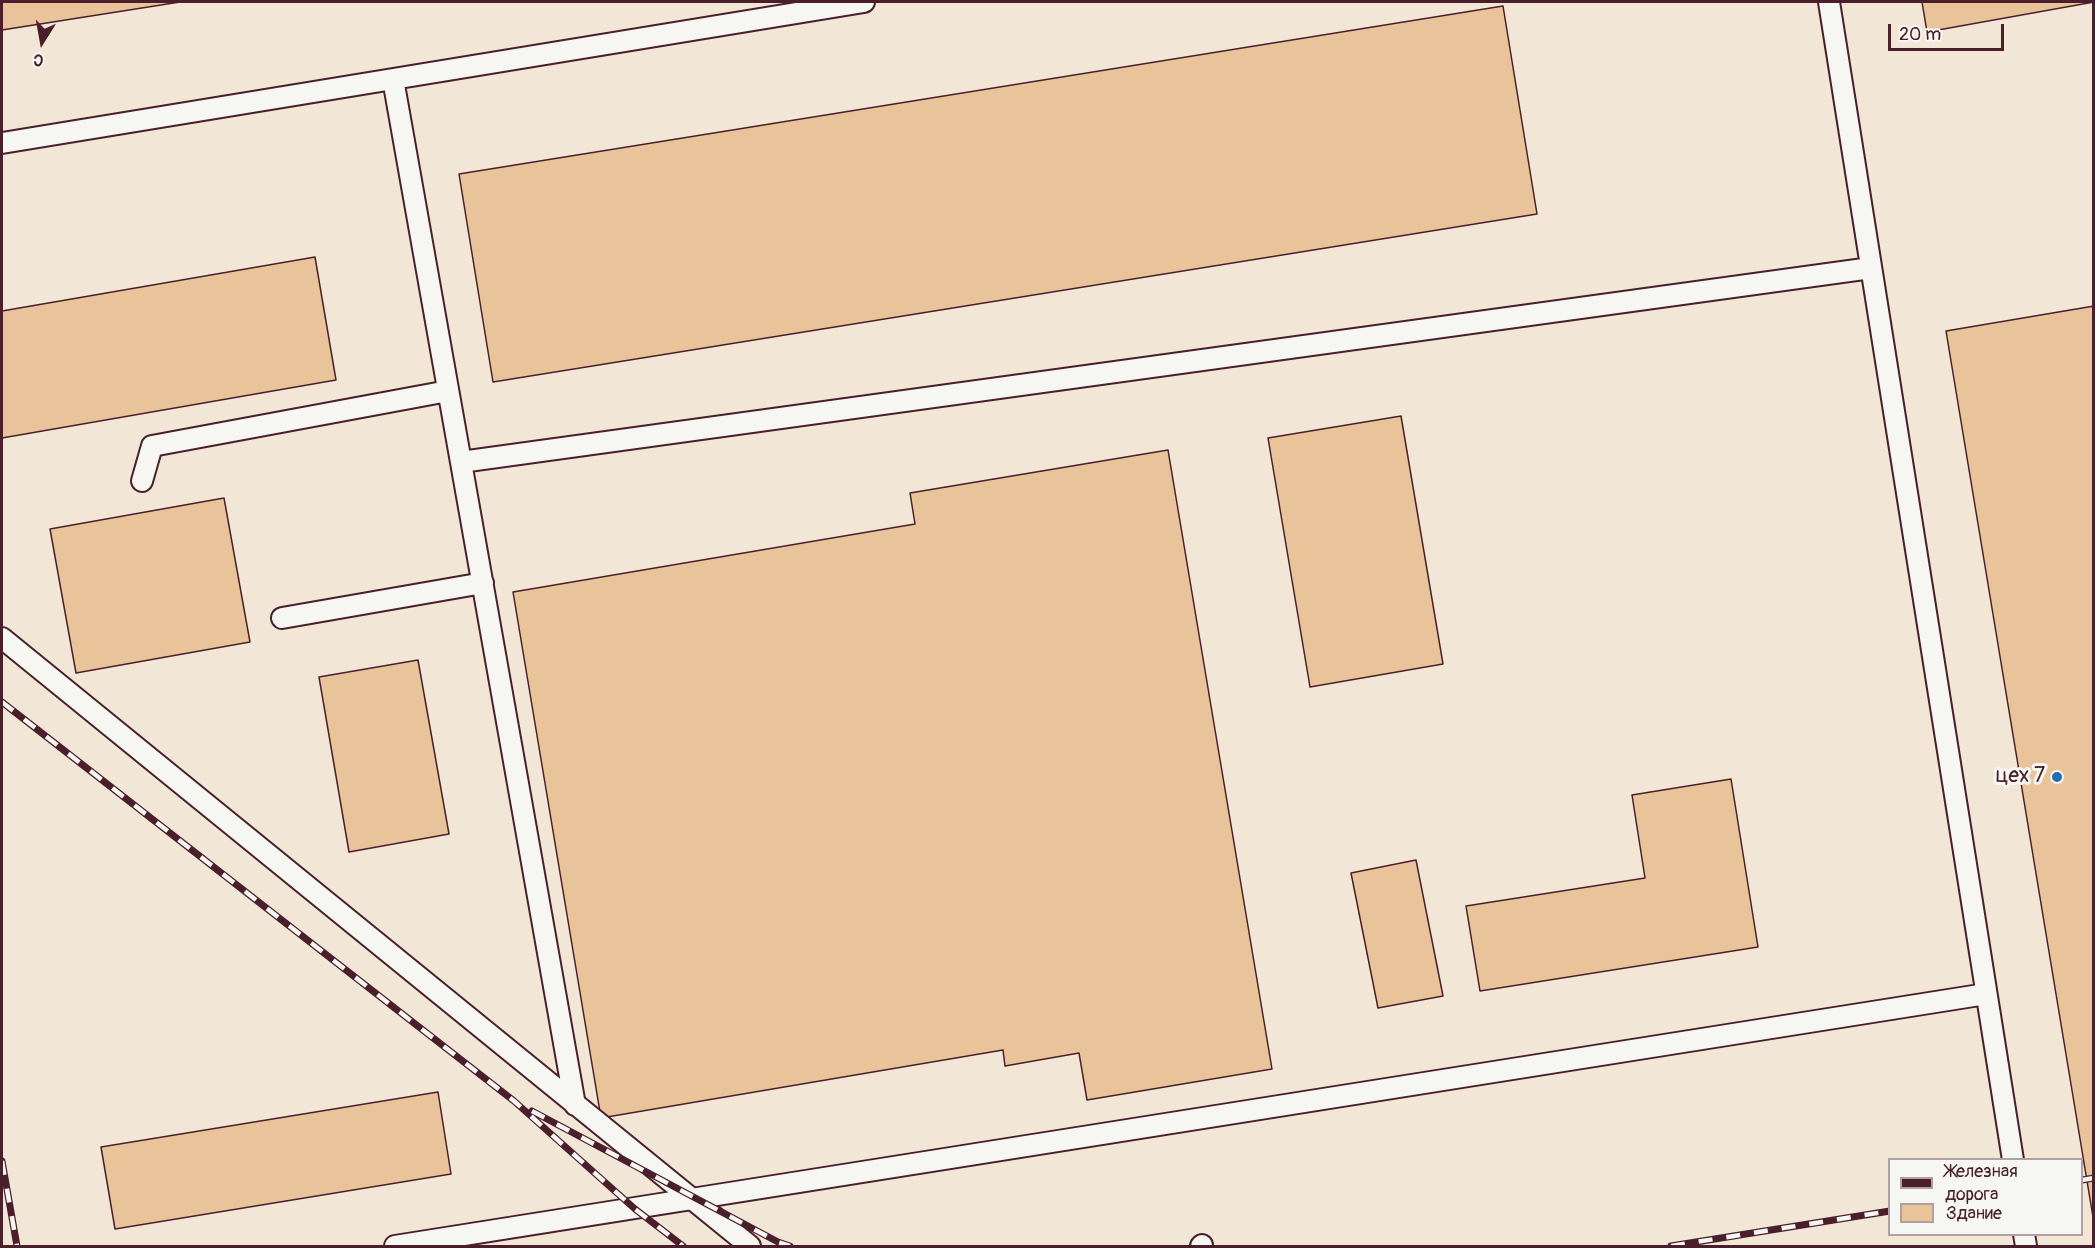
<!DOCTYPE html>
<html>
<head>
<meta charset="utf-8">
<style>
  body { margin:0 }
  #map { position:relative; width:2095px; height:1248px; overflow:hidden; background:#f6f6f2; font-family:Pangolin,sans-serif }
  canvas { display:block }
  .frame { position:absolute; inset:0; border:3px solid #4a1f2b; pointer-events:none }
  .legend { position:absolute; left:1888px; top:1158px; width:195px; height:78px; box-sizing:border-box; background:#f6f6f2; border:2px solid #b1a0a2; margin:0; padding:8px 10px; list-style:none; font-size:18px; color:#4a1f2b }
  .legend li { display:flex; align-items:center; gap:12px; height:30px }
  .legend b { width:30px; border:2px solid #b1a0a2 }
  .north { position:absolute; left:12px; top:12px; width:60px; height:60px; -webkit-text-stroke:4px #f6f6f2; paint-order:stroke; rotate:191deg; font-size:16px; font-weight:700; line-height:24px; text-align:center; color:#4a1f2b }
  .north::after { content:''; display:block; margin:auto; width:21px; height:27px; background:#4a1f2b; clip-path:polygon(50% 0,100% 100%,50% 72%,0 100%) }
  .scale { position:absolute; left:1888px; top:24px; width:116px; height:27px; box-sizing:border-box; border:3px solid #4a1f2b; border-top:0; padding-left:8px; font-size:18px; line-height:21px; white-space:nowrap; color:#4a1f2b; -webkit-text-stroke:4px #f6f6f2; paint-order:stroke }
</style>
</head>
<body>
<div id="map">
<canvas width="2095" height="1248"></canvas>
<div class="frame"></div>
<ul class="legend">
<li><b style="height:8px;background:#4a1f2b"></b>Железная дорога</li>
<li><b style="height:16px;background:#e9c399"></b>Здание</li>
</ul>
<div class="north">С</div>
<div class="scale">20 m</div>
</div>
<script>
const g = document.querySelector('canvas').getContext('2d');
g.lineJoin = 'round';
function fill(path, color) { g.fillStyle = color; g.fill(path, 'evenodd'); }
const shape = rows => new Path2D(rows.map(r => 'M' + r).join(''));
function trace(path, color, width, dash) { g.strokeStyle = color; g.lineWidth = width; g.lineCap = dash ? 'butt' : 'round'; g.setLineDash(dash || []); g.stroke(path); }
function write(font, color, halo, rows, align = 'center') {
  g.font = font + ' Pangolin,sans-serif'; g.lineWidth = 6; g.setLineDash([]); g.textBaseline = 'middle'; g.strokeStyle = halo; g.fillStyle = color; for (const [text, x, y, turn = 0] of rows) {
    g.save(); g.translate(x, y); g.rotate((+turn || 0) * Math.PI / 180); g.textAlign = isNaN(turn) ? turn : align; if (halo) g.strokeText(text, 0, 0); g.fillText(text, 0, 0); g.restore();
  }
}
const built = shape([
  [2,2,2093,2,2093,1246,2,1246],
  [1890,1160,2082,1160,2082,1234,1890,1234]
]);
const building = shape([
  [2,2,180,2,2,30,2,2],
  [1922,2,2094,2,1927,32,1922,2],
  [1503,6,1537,214,493,382,459,174,1503,6],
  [315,257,336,380,2,438,2,311,315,257],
  [2094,306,2094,1223,1946,331,2094,306],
  [1401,416,1443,664,1310,687,1268,438,1401,416],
  [1168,450,1272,1069,1087,1100,1079,1053,1005,1066,1003,1050,601,1118,513,592,915,524,910,493,1168,450],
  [224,498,250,642,76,673,50,529,224,498],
  [418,660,449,834,349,852,319,677,418,660],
  [1731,779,1758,947,1480,991,1466,906,1645,878,1632,795,1731,779],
  [1416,860,1443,996,1378,1008,1351,873,1416,860],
  [438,1092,451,1174,115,1229,101,1147,438,1092]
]);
const service = shape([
  [1829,2,2013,1160],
  [393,79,575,1105],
  [2,143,864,2],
  [461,462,1871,268],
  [142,481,152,446,448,391],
  [282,618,483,583],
  [2,638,750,1246],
  [2024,1234,2026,1246],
  [395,1246,1986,994],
  [1201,1246,1202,1245]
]);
const rail = shape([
  [2,702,514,1101,635,1209,683,1246],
  [532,1111,778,1242,790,1246],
  [2,1161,17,1246],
  [2082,1180,2094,1178],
  [1671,1246,1890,1211]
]);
const markers = [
  [2057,777,6,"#1f6fb2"]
];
const poiNames = [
  ["цех 7",2045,777]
];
fill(built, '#f2e7d7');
fill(building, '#e9c399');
trace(building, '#4a1f2b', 1.5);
trace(service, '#4a1f2b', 24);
trace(service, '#f6f6f2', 20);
trace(rail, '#4a1f2b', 7);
trace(rail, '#f6f6f2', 4.5, [14]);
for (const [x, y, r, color] of markers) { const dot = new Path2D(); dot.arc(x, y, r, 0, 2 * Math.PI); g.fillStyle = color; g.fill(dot); trace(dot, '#f6f6f2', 2); }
write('21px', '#4a1f2b', '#f6f6f2', poiNames, 'right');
</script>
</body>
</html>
